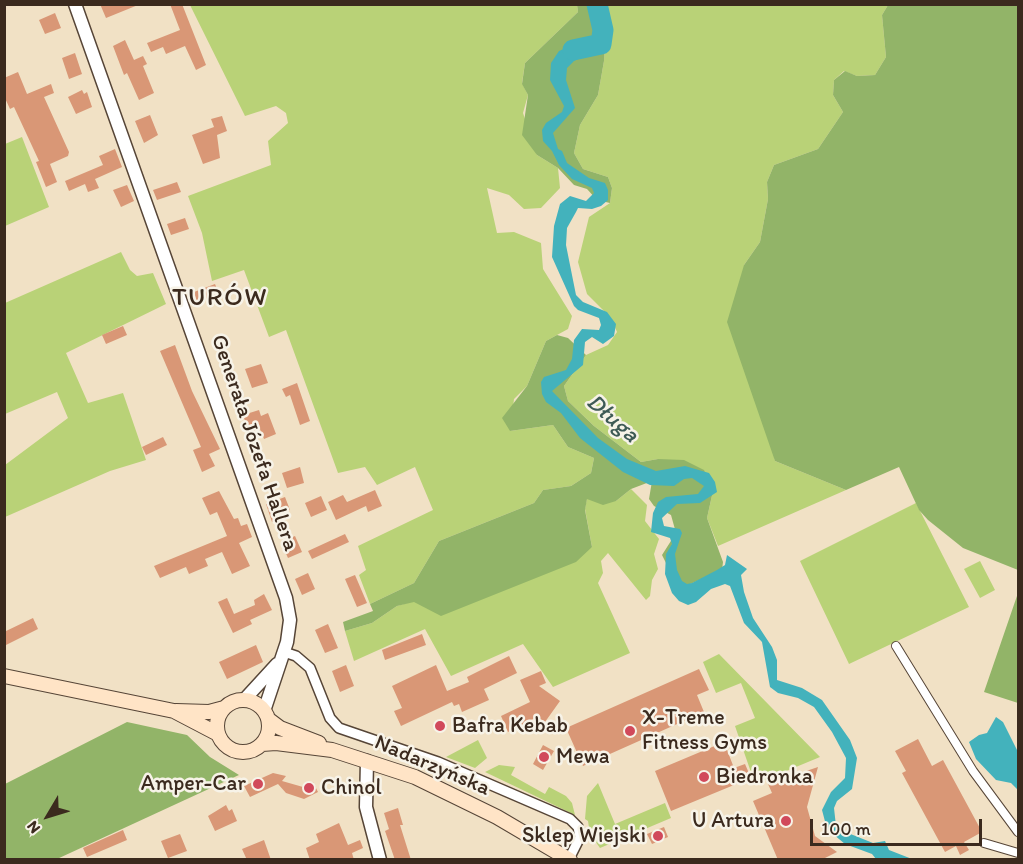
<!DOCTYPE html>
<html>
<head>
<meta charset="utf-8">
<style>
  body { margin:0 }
  #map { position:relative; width:1023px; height:864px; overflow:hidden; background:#f1e1c5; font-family:Itim,sans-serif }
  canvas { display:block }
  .frame { position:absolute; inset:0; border:6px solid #3b2a1e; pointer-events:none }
  .north { position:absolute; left:18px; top:786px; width:60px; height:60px; -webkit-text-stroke:4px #f7f3e8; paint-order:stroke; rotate:232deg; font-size:16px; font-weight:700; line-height:24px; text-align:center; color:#3b2a1e }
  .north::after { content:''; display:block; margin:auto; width:21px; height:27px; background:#3b2a1e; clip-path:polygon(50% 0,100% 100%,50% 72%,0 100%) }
  .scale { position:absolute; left:810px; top:819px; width:172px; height:27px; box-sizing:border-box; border:3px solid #3b2a1e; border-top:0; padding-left:8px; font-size:18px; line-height:21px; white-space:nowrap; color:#3b2a1e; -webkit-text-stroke:4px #f7f3e8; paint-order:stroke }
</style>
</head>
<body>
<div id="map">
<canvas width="1023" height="864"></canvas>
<div class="frame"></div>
<div class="north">N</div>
<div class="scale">100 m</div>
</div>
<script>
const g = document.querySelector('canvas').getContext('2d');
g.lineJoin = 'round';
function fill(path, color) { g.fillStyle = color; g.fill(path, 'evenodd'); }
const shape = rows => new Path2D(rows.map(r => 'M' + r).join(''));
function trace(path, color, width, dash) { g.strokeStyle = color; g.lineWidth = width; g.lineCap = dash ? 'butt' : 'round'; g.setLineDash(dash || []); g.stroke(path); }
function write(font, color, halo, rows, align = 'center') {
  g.font = font + ' Itim,sans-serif'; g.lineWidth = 5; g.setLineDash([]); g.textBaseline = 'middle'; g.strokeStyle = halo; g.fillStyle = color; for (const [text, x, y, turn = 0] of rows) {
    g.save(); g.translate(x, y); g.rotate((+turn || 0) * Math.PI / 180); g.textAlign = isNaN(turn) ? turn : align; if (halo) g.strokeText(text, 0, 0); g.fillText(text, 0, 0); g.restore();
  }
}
const green = shape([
  [190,5,577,5,578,12,525,63,522,83,528,95,523,113,537,155,558,168,560,188,541,208,524,209,509,195,487,188,497,233,514,232,541,243,543,269,572,316,568,329,546,341,527,386,514,399,510,431,553,425,568,447,594,458,591,473,571,486,543,490,534,503,439,541,414,583,370,604,359,575,366,570,358,546,433,510,415,467,377,485,365,467,338,473,286,330,269,337,244,270,212,281,202,233,188,196,271,165,268,141,288,123,286,113,276,106,245,116],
  [608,5,888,5,882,15,886,57,875,75,857,76,844,71,834,80,833,95,843,112,818,149,774,165,767,182,768,199,760,242,744,265,775,461,846,490,718,546,707,518,713,491,658,459,641,462,594,426,568,401,564,386,586,355,608,345,617,332,611,318,587,294,578,262,589,217,610,203,612,188,608,177,583,169,574,153,580,125,598,95,604,61],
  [22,137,49,207,5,226,5,144],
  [121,252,130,270,137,276,153,273,166,304,66,353,88,403,123,393,146,460,110,471,5,517,5,465,68,418,57,392,5,414,5,303],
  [631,489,647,505,645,521,659,539,654,554,658,569,652,580,650,596,646,600,608,553,601,561,603,573,598,583,630,653,553,687,523,644,451,676,425,629,354,661,345,631,372,623,397,606,592,547,585,509,587,498,616,501],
  [916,503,969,607,849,664,800,561],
  [980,561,995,590,980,598,964,569],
  [719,654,820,757,755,784,735,726,755,718,741,683,716,693,703,662],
  [478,740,487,758,475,768,446,757],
  [499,765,515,767,511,775,545,794,549,787,566,796,572,803,575,815,485,772],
  [598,783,615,824,665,803,671,818,600,848,590,834,588,821,585,819,587,796]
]);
const forest = shape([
  [577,5,608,5,604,61,598,95,580,125,574,153,583,169,608,177,612,188,610,203,597,200,587,189,574,185,558,168,537,155,522,135,528,95,522,84,525,63,578,12],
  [888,5,1018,5,1018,570,963,548,928,520,919,510,899,467,846,490,775,461,727,322,744,265,760,242,768,199,767,182,774,165,818,149,843,112,833,95,834,80,845,71,857,76,875,75,886,57,882,15],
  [557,335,568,338,586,355,564,386,568,401,594,426,641,462,658,459,684,460,704,470,713,491,707,518,723,562,722,570,679,589,662,555,676,533,671,515,654,506,649,499,652,481,631,489,616,501,603,505,587,499,585,510,592,547,576,562,441,616,414,602,397,606,372,623,345,631,343,622,373,611,370,604,414,583,439,541,534,503,543,490,571,486,591,473,594,458,568,447,553,425,510,431,502,418,527,386,546,341],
  [1018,593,1018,703,984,692],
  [127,722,187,735,210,757,239,775,57,859,5,859,5,784]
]);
const water = shape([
  [587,39,598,40,602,48,574,61,567,68,566,80,575,108,553,133,558,149,562,151,567,163,589,178,605,183,608,190,608,200,601,206,592,209,578,208,576,212,567,228,566,245,576,295,583,302,607,312,616,324,614,336,603,344,592,337,585,342,583,365,552,391,598,438,627,459,656,471,685,466,709,473,715,482,717,492,700,503,677,504,662,518,664,526,680,529,682,533,675,554,677,570,682,581,687,584,692,583,717,570,725,565,727,555,747,569,741,575,744,592,753,618,772,647,777,660,777,680,802,688,822,700,850,740,857,758,852,789,837,801,834,808,836,826,843,831,873,843,885,841,889,850,912,859,876,859,872,854,845,844,827,829,822,810,831,792,845,778,846,758,832,732,814,707,798,698,778,693,770,687,762,642,744,623,730,586,725,584,711,589,696,602,688,605,679,601,672,593,665,574,666,554,672,544,670,538,651,532,653,513,658,502,666,497,698,494,704,486,692,478,684,479,674,486,650,485,623,472,580,438,561,413,546,402,542,394,541,382,544,377,566,370,572,359,574,340,582,329,599,330,601,325,599,318,578,310,574,306,552,257,554,226,560,204,570,196,586,201,594,193,592,188,572,179,559,165,552,151,543,141,542,130,546,123,562,112,564,106,550,80,551,63,559,51],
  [996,717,1003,722,1018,752,1018,790,1011,783,996,780,976,759,969,742,979,735,987,733]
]);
const river = shape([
  [573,50,601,44,603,30,597,4]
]);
const building = shape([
  [100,4,138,4,138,5,106,18],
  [170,4,182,4,206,65,196,70,185,46,166,54,163,47,151,52,147,43,180,30],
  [55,13,61,28,45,34,39,20],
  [125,40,134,60,143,56,147,64,143,66,154,93,139,100,127,73,124,75,113,46],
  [75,53,82,74,69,79,62,58],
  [18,72,27,94,51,84,54,93,44,97,69,152,68,156,50,164,57,182,46,187,36,162,39,161,14,107,10,109,4,96,4,78],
  [82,90,84,94,87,92,92,107,76,114,68,97],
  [150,115,158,135,144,143,135,121],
  [222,116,227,131,217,135,220,158,203,164,192,135,214,127,211,119],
  [115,149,122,167,95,179,99,188,88,192,85,184,69,191,65,181,103,165,99,156],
  [177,182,181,192,157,200,153,190],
  [127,185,134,201,121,207,113,190],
  [185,218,189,229,171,235,167,224],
  [215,284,219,294,197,302,194,292],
  [123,326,127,335,106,344,102,335],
  [175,345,192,391,220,449,209,454,215,466,202,472,193,450,201,447,160,351],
  [261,364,268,383,252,388,245,369],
  [297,383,310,421,300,425,290,395,286,397,282,389],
  [259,410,261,416,268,413,276,434,264,439,260,429,249,432,243,415],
  [163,437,167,445,146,455,142,447],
  [300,467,304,483,287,488,282,473],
  [375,490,382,506,368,512,366,506,336,520,328,502,343,495,347,502],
  [219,491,234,519,238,518,241,526,247,524,252,537,239,543,250,566,232,574,222,552,205,559,208,566,189,574,186,567,160,578,154,566,227,536,217,512,210,515,202,498],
  [321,496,327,510,311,517,305,503],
  [285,497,290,510,279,514,281,519,272,522,266,504],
  [345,534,349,542,312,559,308,551],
  [295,536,302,552,288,558,281,542],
  [308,573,315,589,302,595,295,579],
  [355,575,367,603,357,607,345,579],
  [264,594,272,610,250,620,252,624,233,633,218,602,227,598,234,614,255,605,254,600],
  [33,618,38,629,4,646,4,632],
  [328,624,338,648,325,653,315,630],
  [422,634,426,645,385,660,382,650],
  [256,645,263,662,227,679,219,662],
  [509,656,517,673,484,689,489,700,462,712,459,704,454,706,452,702,401,726,394,711,402,708,392,686,436,665,447,691,469,682,467,677],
  [346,665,354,686,340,692,332,671],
  [699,669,709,690,697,695,704,712,583,766,566,728],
  [541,671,546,683,539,686,560,701,545,722,537,717,508,732,501,716,530,702,520,680],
  [918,739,932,766,943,760,982,832,964,842,969,850,960,855,956,846,945,852,902,773,906,771,895,751],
  [724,742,734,768,745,764,751,778,671,811,655,771],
  [543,745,554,751,543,770,533,764],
  [818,767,807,807,815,836,837,852,821,860,778,860,753,801,772,793,768,784],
  [273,773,286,776,282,781,303,787,313,782,318,792,304,799,286,793,278,784,250,797,244,786],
  [226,805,229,811,232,809,237,821,215,831,208,816],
  [398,808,403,825,400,825,411,860,395,860,385,831,389,829,384,813],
  [339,823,348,845,360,840,363,848,352,853,354,860,310,860,306,848,319,842,316,834],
  [664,827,668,837,652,844,647,834],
  [123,830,127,840,87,857,83,848],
  [180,834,187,851,168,858,161,841],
  [264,840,271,860,247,860,242,849]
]);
const pedestrian = shape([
  [896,646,973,771,1018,832],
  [984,843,1018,853]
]);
const minor = shape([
  [284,652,296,656,310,668,330,718,339,728,438,762,570,819,578,827,580,837,569,859]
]);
const tertiary = shape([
  [75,4,286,598,290,620,287,642,264,711],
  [244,700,277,664],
  [367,761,366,807,380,860]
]);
const secondary = shape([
  [4,676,174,711,218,734],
  '217 726a26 26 0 1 1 52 0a26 26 0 1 1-52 0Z',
  [176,711,209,712,224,708],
  [268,719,280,728,319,743],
  [262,744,276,743,332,750,415,777,497,817,570,860]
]);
const markers = [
  [440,726,6,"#d1495b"],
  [630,731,6,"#d1495b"],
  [544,757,6,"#d1495b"],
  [704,777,6,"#d1495b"],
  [258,784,6,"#d1495b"],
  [309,788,6,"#d1495b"],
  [786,821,6,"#d1495b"],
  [658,836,6,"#d1495b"]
];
const streetNames = [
  ["Generała Józefa Hallera",254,443,71],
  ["Nadarzyńska",432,766,23]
];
const poiNames = [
  ["X-Treme",642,718],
  ["Fitness Gyms",642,743],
  ["Bafra Kebab",452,726],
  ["Mewa",556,757],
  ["Biedronka",716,777],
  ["Amper-Car",246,784,"right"],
  ["Chinol",321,788],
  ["U Artura",774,821,"right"],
  ["Sklep Wiejski",646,836,"right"]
];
const waterNames = [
  ["Długa",612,419,41]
];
const quarterNames = [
  ["TURÓW",220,298]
];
fill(green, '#b9d277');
fill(forest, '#92b468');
fill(water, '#43b2bc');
trace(river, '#43b2bc', 21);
fill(building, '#d99776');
trace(pedestrian, '#564537', 10);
trace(minor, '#564537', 12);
trace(tertiary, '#564537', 15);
trace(secondary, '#564537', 16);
trace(pedestrian, '#fff', 8);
trace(minor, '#fff', 9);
trace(tertiary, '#fff', 12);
trace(secondary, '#ffe4c6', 14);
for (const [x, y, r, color] of markers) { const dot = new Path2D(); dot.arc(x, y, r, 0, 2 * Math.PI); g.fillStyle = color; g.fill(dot); trace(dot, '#f7f3e8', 2); }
write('22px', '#3b2a1e', '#f7f3e8', streetNames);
write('22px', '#3b2a1e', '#f7f3e8', poiNames, 'left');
write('italic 24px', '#3e5a55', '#f7f3e8', waterNames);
g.letterSpacing = '1.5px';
write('26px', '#3b2a1e', '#f7f3e8', quarterNames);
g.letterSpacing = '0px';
</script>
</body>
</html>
